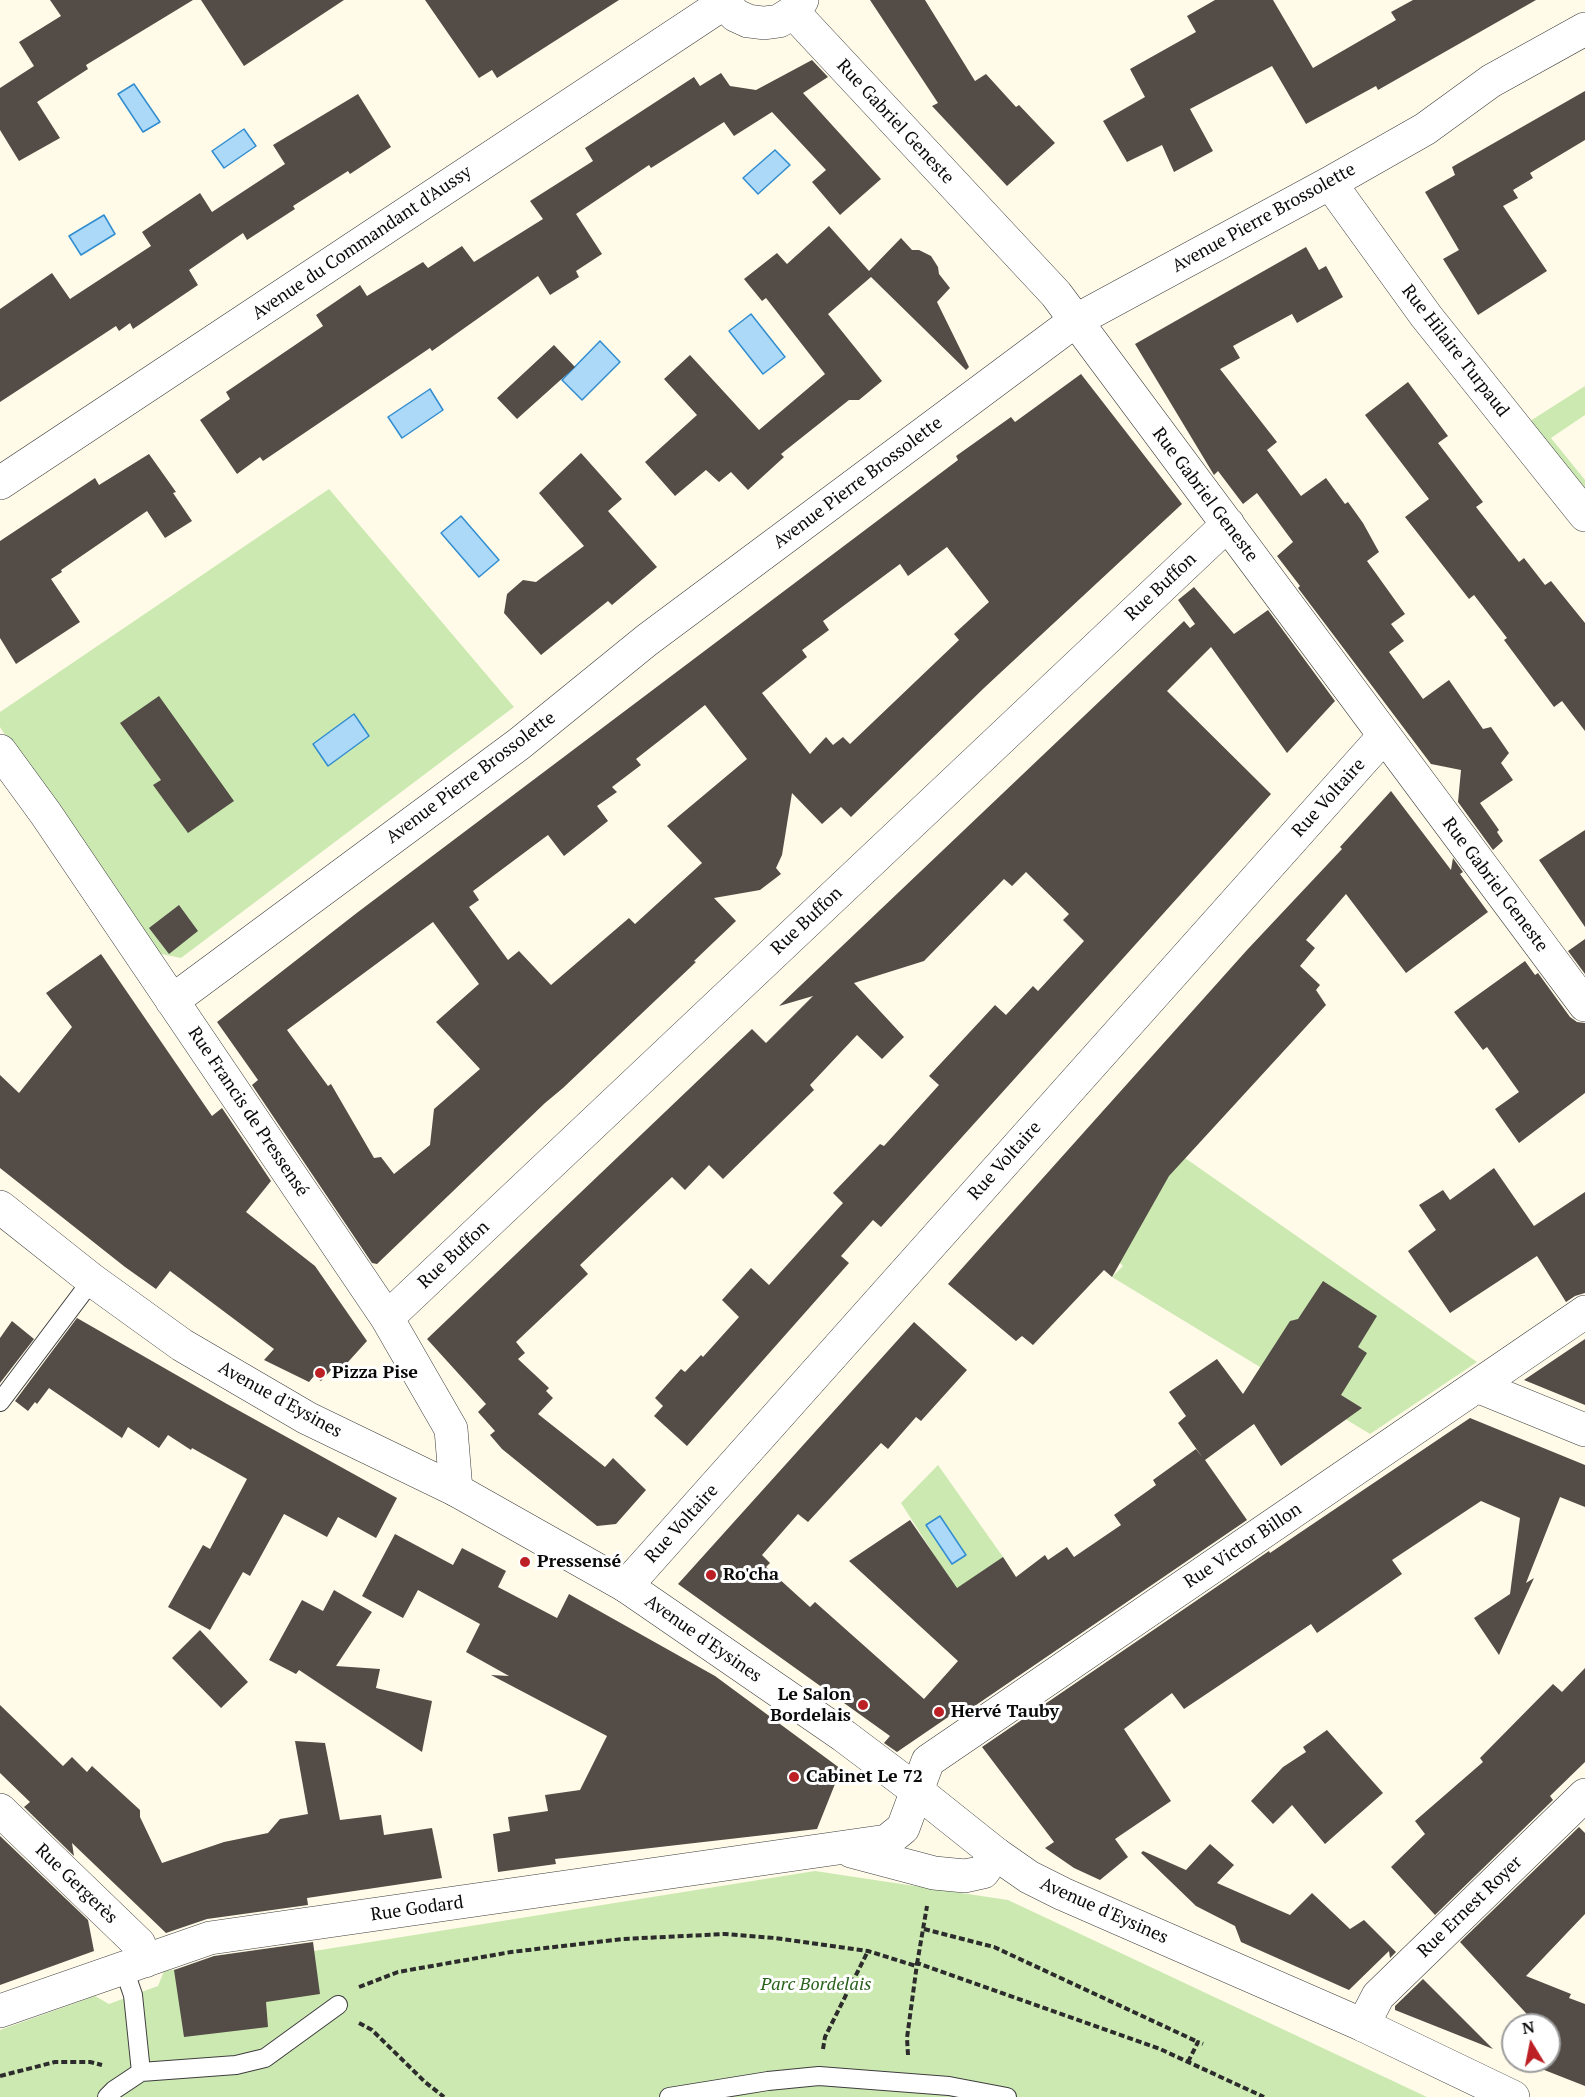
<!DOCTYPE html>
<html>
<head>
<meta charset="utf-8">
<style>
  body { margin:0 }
  #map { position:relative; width:1585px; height:2097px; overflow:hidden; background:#fffbe8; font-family:"PT Serif",serif }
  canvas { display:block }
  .north { position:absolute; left:1501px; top:2013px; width:60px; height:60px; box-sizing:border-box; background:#fff; border:2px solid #9d9d9d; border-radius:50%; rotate:350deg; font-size:16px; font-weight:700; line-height:24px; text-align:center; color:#0a0a0a }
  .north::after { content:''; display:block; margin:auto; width:21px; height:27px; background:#bc2024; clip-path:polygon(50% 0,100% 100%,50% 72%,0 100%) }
</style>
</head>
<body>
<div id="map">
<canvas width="1585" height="2097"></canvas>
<div class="north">N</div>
</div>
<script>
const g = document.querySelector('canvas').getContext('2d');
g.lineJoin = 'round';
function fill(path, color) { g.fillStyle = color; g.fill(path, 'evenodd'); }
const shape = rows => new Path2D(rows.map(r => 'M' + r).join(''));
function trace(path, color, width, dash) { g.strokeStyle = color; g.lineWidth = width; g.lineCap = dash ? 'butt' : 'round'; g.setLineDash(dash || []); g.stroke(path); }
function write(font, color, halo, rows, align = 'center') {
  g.font = font + ' "PT Serif",serif'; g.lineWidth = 6; g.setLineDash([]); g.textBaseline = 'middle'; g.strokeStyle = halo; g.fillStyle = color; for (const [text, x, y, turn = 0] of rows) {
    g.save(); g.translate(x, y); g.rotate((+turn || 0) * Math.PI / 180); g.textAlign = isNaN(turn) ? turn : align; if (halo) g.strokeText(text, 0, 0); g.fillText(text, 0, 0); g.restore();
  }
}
const green = shape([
  [1585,386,1585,415,1551,438,1585,480,1585,505,1527,423],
  [329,489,514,707,181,958,152,952,35,783,0,727,0,712],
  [1185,1158,1477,1362,1370,1434,1112,1277,1123,1266,1090,1234],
  [938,1465,1003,1557,1060,1643,948,1594,931,1550,901,1503],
  [815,1871,1008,1900,1427,2097,0,2097,0,2030,95,1996,109,2004,133,1995,158,1986,164,1971,314,1951]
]);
const water = shape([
  [134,84,160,122,143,132,118,94,134,84],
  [244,129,256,146,224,168,212,151,244,129],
  [775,150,790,165,758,194,743,178,775,150],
  [104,215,115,234,81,255,69,236,104,215],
  [751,314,785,357,763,374,729,331,751,314],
  [600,341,620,362,582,400,562,380,600,341],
  [430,389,443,410,402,438,388,417,430,389],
  [461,516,499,560,479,577,441,533,461,516],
  [354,714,369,736,328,766,313,744,354,714],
  [940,1516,966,1555,952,1564,926,1525,940,1516]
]);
const building = shape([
  [50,0,193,0,86,65,88,69,37,102,60,138,19,161,0,130,0,88,34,66,19,42,61,16],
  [201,0,344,0,244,66],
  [425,0,619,0,497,78,492,70,479,78],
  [870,0,925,0,975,81,986,74,1016,107,1019,105,1055,143,1007,186,932,106,938,103],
  [1215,0,1273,0,1313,68,1396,20,1391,12,1413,0,1536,0,1378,90,1376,86,1306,124,1272,66,1190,109,1213,151,1174,172,1162,145,1127,162,1103,121,1145,97,1130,69,1196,32,1187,16],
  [812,60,828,77,803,93,881,179,840,215,812,182,826,170,772,112,734,136,724,122,651,168,649,165,576,214,602,254,576,271,579,277,550,295,538,276,432,351,430,348,263,461,260,457,237,474,200,420,230,399,226,392,323,326,316,315,360,285,367,296,423,262,428,268,462,246,474,262,543,219,530,201,593,161,585,148,694,77,700,86,721,73,730,86,756,90],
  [1585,91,1585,140,1530,173,1533,178,1513,190,1518,198,1503,206,1547,271,1478,315,1443,259,1459,250,1425,192,1455,175,1452,167],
  [358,94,391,147,350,174,348,171,293,206,295,209,247,240,243,233,189,270,198,285,133,329,130,323,119,331,116,326,0,402,0,309,52,273,70,299,151,246,142,232,200,193,212,212,285,164,273,145],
  [829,226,869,271,901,238,912,250,919,250,931,256,938,267,939,274,950,288,937,302,969,367,966,370,871,277,828,314,882,381,859,400,849,400,781,454,784,457,748,490,731,472,719,482,706,470,675,496,645,462,697,415,664,379,690,355,759,430,825,374,766,298,762,301,744,279,777,253,787,264],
  [1306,247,1319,270,1326,266,1343,297,1297,323,1292,314,1233,346,1240,358,1220,369,1277,442,1267,450,1301,496,1326,478,1345,504,1348,502,1363,523,1379,552,1367,561,1405,614,1391,624,1404,641,1389,652,1423,699,1449,680,1483,729,1491,727,1509,753,1501,763,1513,780,1480,803,1499,830,1497,832,1503,841,1493,850,1458,802,1461,770,1431,764,1298,588,1300,586,1277,556,1293,542,1257,493,1243,504,1218,471,1214,475,1135,344],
  [554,345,575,367,517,419,497,398],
  [1081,374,1182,504,984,688,851,817,841,807,822,824,792,793,782,855,776,868,781,874,760,890,714,898,736,921,694,961,696,962,563,1088,545,1103,377,1264,372,1263,252,1085,258,1080,217,1022,358,912,958,460,956,456,1011,417,1015,422],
  [947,547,989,602,954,634,959,640,850,744,843,737,833,745,826,737,810,754,762,693,807,657,802,650,829,630,823,621,900,564,908,576],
  [705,705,747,759,667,826,702,863,635,924,629,918,551,985,519,951,508,960,469,907,479,900,473,891,548,835,564,856,608,821,597,806,617,792,612,787,641,765,636,759],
  [433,922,479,984,436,1022,480,1069,434,1109,430,1145,394,1174,381,1157,374,1158,331,1084,328,1086,287,1030],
  [1408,382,1448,436,1438,443,1483,502,1476,507,1519,562,1524,558,1545,585,1551,581,1585,623,1585,731,1562,701,1554,707,1504,640,1507,638,1474,595,1469,599,1405,517,1429,499,1365,415],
  [581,453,622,499,608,511,657,567,612,605,608,601,541,655,504,613,507,594,523,580,536,582,584,546,539,493],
  [149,454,176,492,173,493,192,521,165,538,147,511,61,570,62,572,51,579,80,622,16,664,0,638,0,541,95,478,99,485],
  [1194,587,1234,634,1268,610,1335,701,1287,753,1211,647,1167,691,1271,794,881,1227,873,1220,841,1256,849,1263,687,1446,654,1416,663,1406,655,1398,681,1369,685,1372,701,1355,703,1357,739,1317,722,1300,751,1268,769,1285,843,1203,833,1193,880,1144,884,1146,939,1085,929,1076,995,1005,1006,1015,1033,986,1038,991,1084,941,1063,920,1069,914,1026,872,1012,886,1004,879,924,961,854,983,904,1037,882,1059,857,1035,810,1085,814,1090,723,1179,709,1165,685,1190,672,1177,580,1265,588,1274,516,1342,525,1353,518,1359,549,1388,546,1391,553,1398,538,1414,605,1467,613,1458,646,1490,616,1524,597,1526,502,1449,490,1435,495,1431,478,1412,486,1404,427,1339,752,1029,766,1043,813,996,779,1006,1184,621,1190,628,1195,624,1178,600],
  [159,696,234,801,188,833,153,785,161,780,120,723],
  [1391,791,1451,870,1453,858,1463,872,1460,874,1488,912,1406,973,1346,894,1306,940,1315,948,1300,966,1320,985,1316,990,1326,1005,1169,1176,1112,1277,1104,1270,1033,1345,1022,1336,1016,1341,948,1284,1247,950,1342,849,1340,847],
  [1585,830,1585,927,1539,860],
  [179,905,198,931,169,954,149,928],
  [1585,939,1585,974,1568,951],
  [101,954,212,1116,222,1108,271,1181,246,1212,315,1266,367,1341,339,1372,333,1368,321,1381,314,1376,309,1382,264,1360,274,1349,170,1271,156,1289,125,1267,0,1168,0,1075,19,1093,72,1027,46,993],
  [1525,961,1535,975,1538,973,1570,1017,1577,1022,1585,1023,1585,1093,1519,1143,1495,1109,1519,1092,1487,1047,1483,1050,1454,1012],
  [1494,1168,1534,1226,1585,1192,1585,1293,1575,1296,1566,1302,1537,1256,1450,1313,1408,1251,1436,1230,1419,1205,1443,1190,1450,1200],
  [1323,1281,1377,1316,1358,1347,1367,1353,1341,1395,1362,1408,1281,1466,1254,1424,1205,1460,1247,1520,960,1716,957,1711,897,1752,884,1743,890,1736,678,1584,914,1322,967,1370,921,1421,916,1417,888,1449,881,1443,808,1522,798,1514,762,1555,770,1563,766,1567,810,1607,815,1602,924,1699,958,1661,849,1561,910,1520,957,1588,1003,1557,1016,1577,1045,1555,1048,1560,1067,1547,1074,1557,1121,1525,1114,1515,1156,1485,1153,1480,1196,1449,1203,1458,1178,1423,1186,1416,1169,1392,1217,1359,1243,1394,1290,1321,1298,1319],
  [77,1318,227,1404,397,1498,376,1538,338,1517,327,1537,284,1514,250,1576,243,1572,210,1630,168,1607,203,1545,210,1549,247,1479,192,1448,191,1450,168,1435,159,1448,128,1427,122,1438,49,1388,37,1404,35,1402,28,1411,15,1401],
  [12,1321,34,1339,0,1383,0,1338],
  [1585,1339,1585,1405,1524,1380],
  [1470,1418,1585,1465,1585,1507,1560,1497,1526,1583,1534,1578,1499,1655,1474,1618,1510,1594,1520,1518,1481,1501,1392,1560,1402,1574,1317,1633,1311,1624,1184,1709,1172,1693,1124,1729,1171,1801,1115,1839,1128,1857,1100,1880,1074,1868,1045,1848,1054,1842,982,1747,1269,1551,1270,1553,1295,1536],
  [395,1534,453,1565,462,1548,506,1571,498,1587,557,1618,569,1594,715,1676,841,1769,817,1829,555,1859,556,1864,498,1872,493,1834,510,1831,508,1817,548,1811,545,1795,580,1790,607,1736,491,1675,509,1676,466,1652,480,1624,418,1590,403,1618,362,1596],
  [334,1590,372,1612,336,1666,380,1669,376,1688,432,1701,422,1752,299,1670,296,1674,269,1660,302,1600,323,1611],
  [200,1630,248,1682,221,1708,172,1658],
  [1585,1668,1585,1762,1550,1796,1553,1800,1435,1915,1391,1867,1425,1834,1415,1821,1483,1762,1480,1758,1553,1684,1562,1692],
  [0,1705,63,1766,72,1757,87,1772,92,1766,140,1810,140,1817,162,1863,224,1842,268,1833,280,1819,308,1814,295,1741,325,1743,340,1820,381,1815,384,1835,432,1828,442,1878,307,1898,308,1905,207,1919,166,1933,72,1843,74,1856,24,1807,30,1802,0,1773],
  [1327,1730,1383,1793,1325,1844,1292,1805,1273,1824,1251,1801,1283,1767,1306,1752,1303,1747],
  [1579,1827,1585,1833,1585,1914,1526,1976,1571,1994,1569,1998,1585,2004,1585,2086,1529,2064,1533,2061,1549,2061,1549,2045,1552,2042,1549,2039,1549,2025,1537,2025,1460,1942],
  [0,1836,88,1920,94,1951,0,1985],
  [1210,1844,1234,1865,1217,1883,1290,1915,1312,1893,1350,1929,1364,1920,1396,1952,1390,1958,1389,1951,1349,1990,1241,1942,1235,1926,1196,1906,1141,1853,1143,1851,1186,1870],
  [313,1942,320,1994,266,2002,268,2027,184,2037,174,1970,214,1956],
  [1423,1979,1493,2049,1395,2010,1395,2006]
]);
const path = shape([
  [924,1929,994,1947,1198,2042],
  [917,1964,927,1906],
  [359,1987,398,1972,511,1952,623,1939,725,1934,775,1938,868,1951,916,1966,917,1963,1160,2049,1264,2097],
  [359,2023,372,2030,425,2082,444,2097],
  [823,2049,825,2037,868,1951],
  [908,2055,907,2038,917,1964],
  [1188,2062,1198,2042,1203,2044],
  [0,2076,55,2062,90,2062,102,2065]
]);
const service = shape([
  [0,1402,92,1280],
  [124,1969,133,1995,141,2072,236,2065,265,2058,338,2005],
  [107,2097,114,2090,141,2072],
  [669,2097,768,2081,819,2076,949,2086,1007,2097]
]);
const minor = shape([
  [723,0,735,15,748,21,764,23,779,21,793,12,802,0],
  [793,12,1056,294,1585,1005],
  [1330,183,1426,316,1585,515],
  [0,483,724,3],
  [0,751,46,814,387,1318,451,1429,456,1490],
  [172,1001,519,744,647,640,1075,321,1330,183,1425,129,1491,81,1585,29],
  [387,1318,1228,524],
  [1477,1386,1585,1430],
  [626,1586,1384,736],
  [0,1810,139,1944,145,1961],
  [851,1851,934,1873,965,1876,983,1872,996,1854],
  [0,2011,210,1938,887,1841,903,1828,928,1761,1585,1312],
  [1363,2025,1378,1996,1585,1795]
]);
const tertiary = shape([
  [0,1207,92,1280,182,1345,307,1418,456,1490,626,1586,844,1736,917,1791,996,1854,1029,1877,1063,1894,1363,2025,1513,2097]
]);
const markers = [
  [320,1373,6,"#bc2024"],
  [525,1562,6,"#bc2024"],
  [711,1575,6,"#bc2024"],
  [863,1705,6,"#bc2024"],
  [939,1712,6,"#bc2024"],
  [794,1777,6,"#bc2024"]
];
const streetNames = [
  ["Rue Gabriel Geneste",895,122,47],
  ["Avenue Pierre Brossolette",1264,218,-29],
  ["Avenue du Commandant d'Aussy",362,243,-34],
  ["Rue Hilaire Turpaud",1455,351,52],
  ["Avenue Pierre Brossolette",858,483,-37],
  ["Rue Gabriel Geneste",1205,495,53],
  ["Rue Buffon",1161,587,-43],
  ["Avenue Pierre Brossolette",471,778,-37],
  ["Rue Voltaire",1329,798,-48],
  ["Rue Gabriel Geneste",1495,885,53],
  ["Rue Buffon",807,921,-43],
  ["Rue Francis de Pressensé",248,1112,56],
  ["Rue Voltaire",1005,1161,-48],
  ["Rue Buffon",454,1255,-43],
  ["Avenue d'Eysines",280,1400,29],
  ["Rue Voltaire",682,1524,-48],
  ["Rue Victor Billon",1243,1546,-34],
  ["Avenue d'Eysines",703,1639,35],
  ["Rue Gergerès",76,1884,44],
  ["Rue Ernest Royer",1470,1907,-44],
  ["Rue Godard",417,1909,-8],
  ["Avenue d'Eysines",1104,1911,24]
];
const poiNames = [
  ["Pizza Pise",332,1373],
  ["Pressensé",537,1562],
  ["Ro'cha",723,1575],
  ["Le Salon",851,1695,"right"],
  ["Bordelais",851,1716,"right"],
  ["Hervé Tauby",951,1712],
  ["Cabinet Le 72",806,1777]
];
const parkNames = [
  ["Parc Bordelais",816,1985]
];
fill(green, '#cde9b2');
fill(water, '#abd9f7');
trace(water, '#318dd0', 1.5);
fill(building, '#534c47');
trace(service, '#3d3d3d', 20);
trace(minor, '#3d3d3d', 34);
trace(tertiary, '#3d3d3d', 34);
trace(path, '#2c2c2c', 4, [6, 3]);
trace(service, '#fff', 18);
trace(minor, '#fff', 33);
trace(tertiary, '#fff', 33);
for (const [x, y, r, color] of markers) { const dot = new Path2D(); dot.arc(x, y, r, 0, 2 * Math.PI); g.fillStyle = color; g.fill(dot); trace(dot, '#fff', 2); }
write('18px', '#0a0a0a', '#fff', streetNames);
write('bold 18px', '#0a0a0a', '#fff', poiNames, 'left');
write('italic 18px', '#28621a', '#fff', parkNames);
</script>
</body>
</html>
